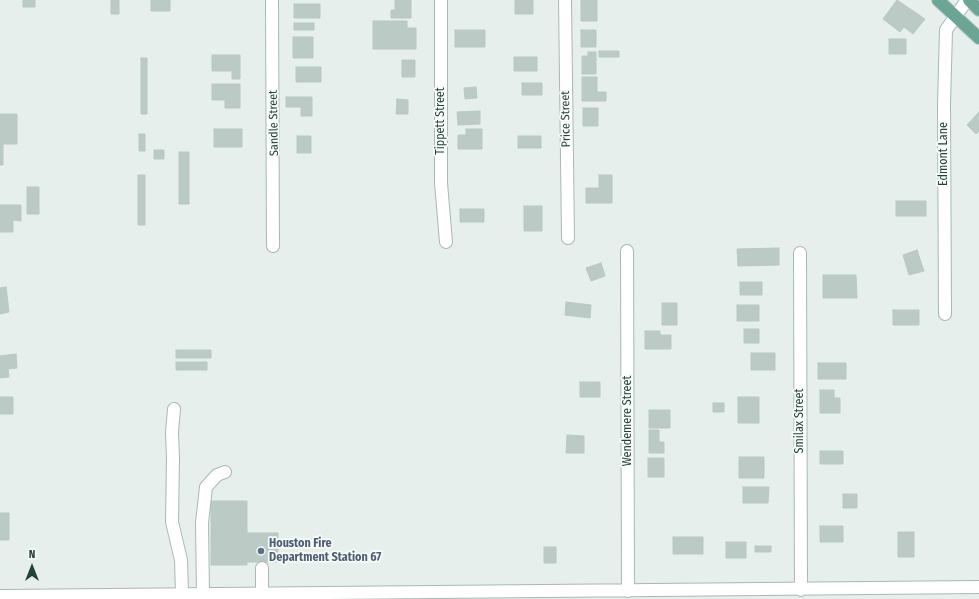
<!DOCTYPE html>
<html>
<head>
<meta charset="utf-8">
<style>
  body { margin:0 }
  #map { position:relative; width:979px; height:599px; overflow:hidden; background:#e6efeb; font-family:"Fira Sans Condensed",sans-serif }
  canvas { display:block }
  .north { position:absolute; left:12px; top:547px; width:40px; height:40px; -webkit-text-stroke:3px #f7fbf9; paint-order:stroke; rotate:0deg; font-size:11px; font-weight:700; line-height:16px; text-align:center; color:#24423a }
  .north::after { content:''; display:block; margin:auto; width:14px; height:18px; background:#24423a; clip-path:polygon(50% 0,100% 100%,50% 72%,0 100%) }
</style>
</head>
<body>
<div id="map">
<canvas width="979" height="599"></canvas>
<div class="north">N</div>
</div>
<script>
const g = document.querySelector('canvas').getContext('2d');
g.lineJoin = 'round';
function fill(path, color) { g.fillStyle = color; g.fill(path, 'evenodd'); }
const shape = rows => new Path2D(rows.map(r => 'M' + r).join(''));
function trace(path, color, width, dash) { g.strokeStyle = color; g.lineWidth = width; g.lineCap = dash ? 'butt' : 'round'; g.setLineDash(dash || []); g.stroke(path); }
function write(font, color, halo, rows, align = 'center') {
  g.font = font + ' "Fira Sans Condensed",sans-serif'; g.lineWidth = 3.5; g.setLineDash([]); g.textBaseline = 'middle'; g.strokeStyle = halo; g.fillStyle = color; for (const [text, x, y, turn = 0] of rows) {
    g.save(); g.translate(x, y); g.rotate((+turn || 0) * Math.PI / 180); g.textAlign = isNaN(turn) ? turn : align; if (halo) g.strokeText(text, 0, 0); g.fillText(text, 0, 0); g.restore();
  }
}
const building = shape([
  [23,0,35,0,35,7,23,7,23,0],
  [111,0,119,0,119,14,111,14,111,0],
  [151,0,170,0,170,11,151,11,151,0],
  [395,0,411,0,411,18,391,18,391,10,395,10,395,0],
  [515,0,533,0,533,14,515,14,515,0],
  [581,0,597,0,597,21,581,21,581,0],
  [897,0,925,19,913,34,904,27,900,32,883,19,897,0],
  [294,4,320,4,320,18,294,18,294,4],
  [373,21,407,21,407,28,416,28,416,49,373,49,373,21],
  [294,23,314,23,314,30,294,30,294,23],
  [455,30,485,30,485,47,455,47,455,30],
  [581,30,596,30,596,47,581,47,581,30],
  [293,37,313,37,313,58,293,58,293,37],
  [889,39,906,39,906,54,889,54,889,39],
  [599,51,619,51,619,57,599,57,599,51],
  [588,52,596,52,596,74,582,74,582,56,588,56,588,52],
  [212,55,240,55,240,79,232,79,232,71,212,71,212,55],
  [514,57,537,57,537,71,514,71,514,57],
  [141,58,147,58,147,114,141,114,141,58],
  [402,60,415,60,415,77,402,77,402,60],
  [296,67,321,67,321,82,296,82,296,67],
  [582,77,597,77,597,92,606,92,606,101,582,101,582,77],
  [522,83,542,83,542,95,522,95,522,83],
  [212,84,240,84,240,108,225,108,225,100,212,100,212,84],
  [476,87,477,98,465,99,464,88,476,87],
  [286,97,312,97,312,116,301,116,301,107,286,107,286,97],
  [397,99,408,100,408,114,396,114,397,99],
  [583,108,598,108,598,126,583,126,583,108],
  [480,111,480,124,458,125,457,112,480,111],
  [979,112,979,131,976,134,967,125,979,112],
  [0,114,17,114,17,144,3,144,3,165,0,165,0,114],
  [214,129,242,129,242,147,214,147,214,129],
  [466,129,482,129,482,149,458,149,458,135,466,135,466,129],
  [139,134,145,134,145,151,139,151,139,134],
  [297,136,311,136,311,153,297,153,297,136],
  [518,136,541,136,541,148,518,148,518,136],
  [154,150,164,150,164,159,154,159,154,150],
  [179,152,189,152,189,204,179,204,179,152],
  [138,175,145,175,145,225,138,225,138,175],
  [599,175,612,175,612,203,586,203,586,188,599,188,599,175],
  [27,187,39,187,39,214,27,214,27,187],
  [896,201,926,201,926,216,896,216,896,201],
  [0,205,21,205,21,221,13,220,13,232,0,232,0,205],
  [524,206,542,206,542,231,524,231,524,206],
  [460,209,484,209,484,222,460,222,460,209],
  [779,248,779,265,738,266,737,249,779,248],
  [917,250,924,271,909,275,903,255,917,250],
  [601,263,605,276,591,281,586,268,601,263],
  [823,275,856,275,857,298,823,298,823,275],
  [740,282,762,282,762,295,740,295,740,282],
  [6,287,9,312,0,314,0,288,6,287],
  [566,302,591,305,590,318,565,315,566,302],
  [662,303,677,303,677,325,662,325,662,303],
  [737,305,759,305,759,321,737,321,737,305],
  [893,310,919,310,919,325,893,325,893,310],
  [744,329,759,329,759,343,744,343,744,329],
  [645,331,660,331,660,335,671,335,671,349,645,349,645,331],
  [176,350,211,350,211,358,176,358,176,350],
  [751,353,775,353,775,370,751,370,751,353],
  [16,354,17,368,8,369,9,377,0,378,0,356,16,354],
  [176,362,207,362,207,370,176,370,176,362],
  [818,363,846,363,846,379,818,379,818,363],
  [580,382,600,382,600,397,580,397,580,382],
  [820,390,834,390,834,398,840,398,840,413,820,413,820,390],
  [0,397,13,397,13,414,0,414,0,397],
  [738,397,759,397,759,423,738,423,738,397],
  [713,403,724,403,724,412,713,412,713,403],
  [649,410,670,410,670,428,649,428,649,410],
  [649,430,659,430,659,442,664,442,664,453,649,453,649,430],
  [567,435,584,436,584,453,566,453,567,435],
  [820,451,843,451,843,464,820,464,820,451],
  [739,457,764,457,764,478,739,478,739,457],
  [648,458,664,458,664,477,648,477,648,458],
  [743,487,769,487,768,503,743,503,743,487],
  [843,494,857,494,857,508,843,508,843,494],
  [211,501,247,501,247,533,278,533,278,562,247,562,247,565,211,565,211,501],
  [0,513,9,513,9,540,0,540,0,513],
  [820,526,843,526,843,542,820,542,820,526],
  [898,532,914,532,914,557,898,557,898,532],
  [673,537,703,537,703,554,673,554,673,537],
  [726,542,746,542,746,558,726,558,726,542],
  [755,546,771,546,771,552,755,552,755,546],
  [544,547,556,547,556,563,544,563,544,547]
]);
const minor = shape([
  [272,0,273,246],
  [441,0,441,183,446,242],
  [565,0,568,238],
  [627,251,628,591],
  [800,253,801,590],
  [945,314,944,104,946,30,967,0],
  [174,409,172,432,173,458,172,522,181,560,182,594],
  [262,568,262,593],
  [203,593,202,523,206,487,217,475,225,472],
  [0,596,979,587]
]);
const major = shape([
  [938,0,979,38],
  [969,0,979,10]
]);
const markers = [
  [261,551,4,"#5c6f8a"]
];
const streetNames = [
  ["Price Street",566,119,-91],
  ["Tippett Street",441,121,-90],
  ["Sandle Street",274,123,-91],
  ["Edmont Lane",944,154,-90],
  ["Wendemere Street",628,421,-90],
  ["Smilax Street",800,421,-90]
];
const serviceNames = [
  ["Houston Fire",269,544],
  ["Department Station 67",269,558]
];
fill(building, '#bbcac4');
trace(building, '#b8c9c2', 1);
trace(minor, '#a8b8b2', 14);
trace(major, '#c2cac8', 14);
trace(minor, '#fff', 12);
trace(major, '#6aa596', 12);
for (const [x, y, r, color] of markers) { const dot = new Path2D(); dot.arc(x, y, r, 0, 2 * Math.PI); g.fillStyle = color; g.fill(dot); trace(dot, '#f7fbf9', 1.5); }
write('12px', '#24423a', '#f7fbf9', streetNames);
write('bold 12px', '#4e5e75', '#f7fbf9', serviceNames, 'left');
</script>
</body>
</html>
